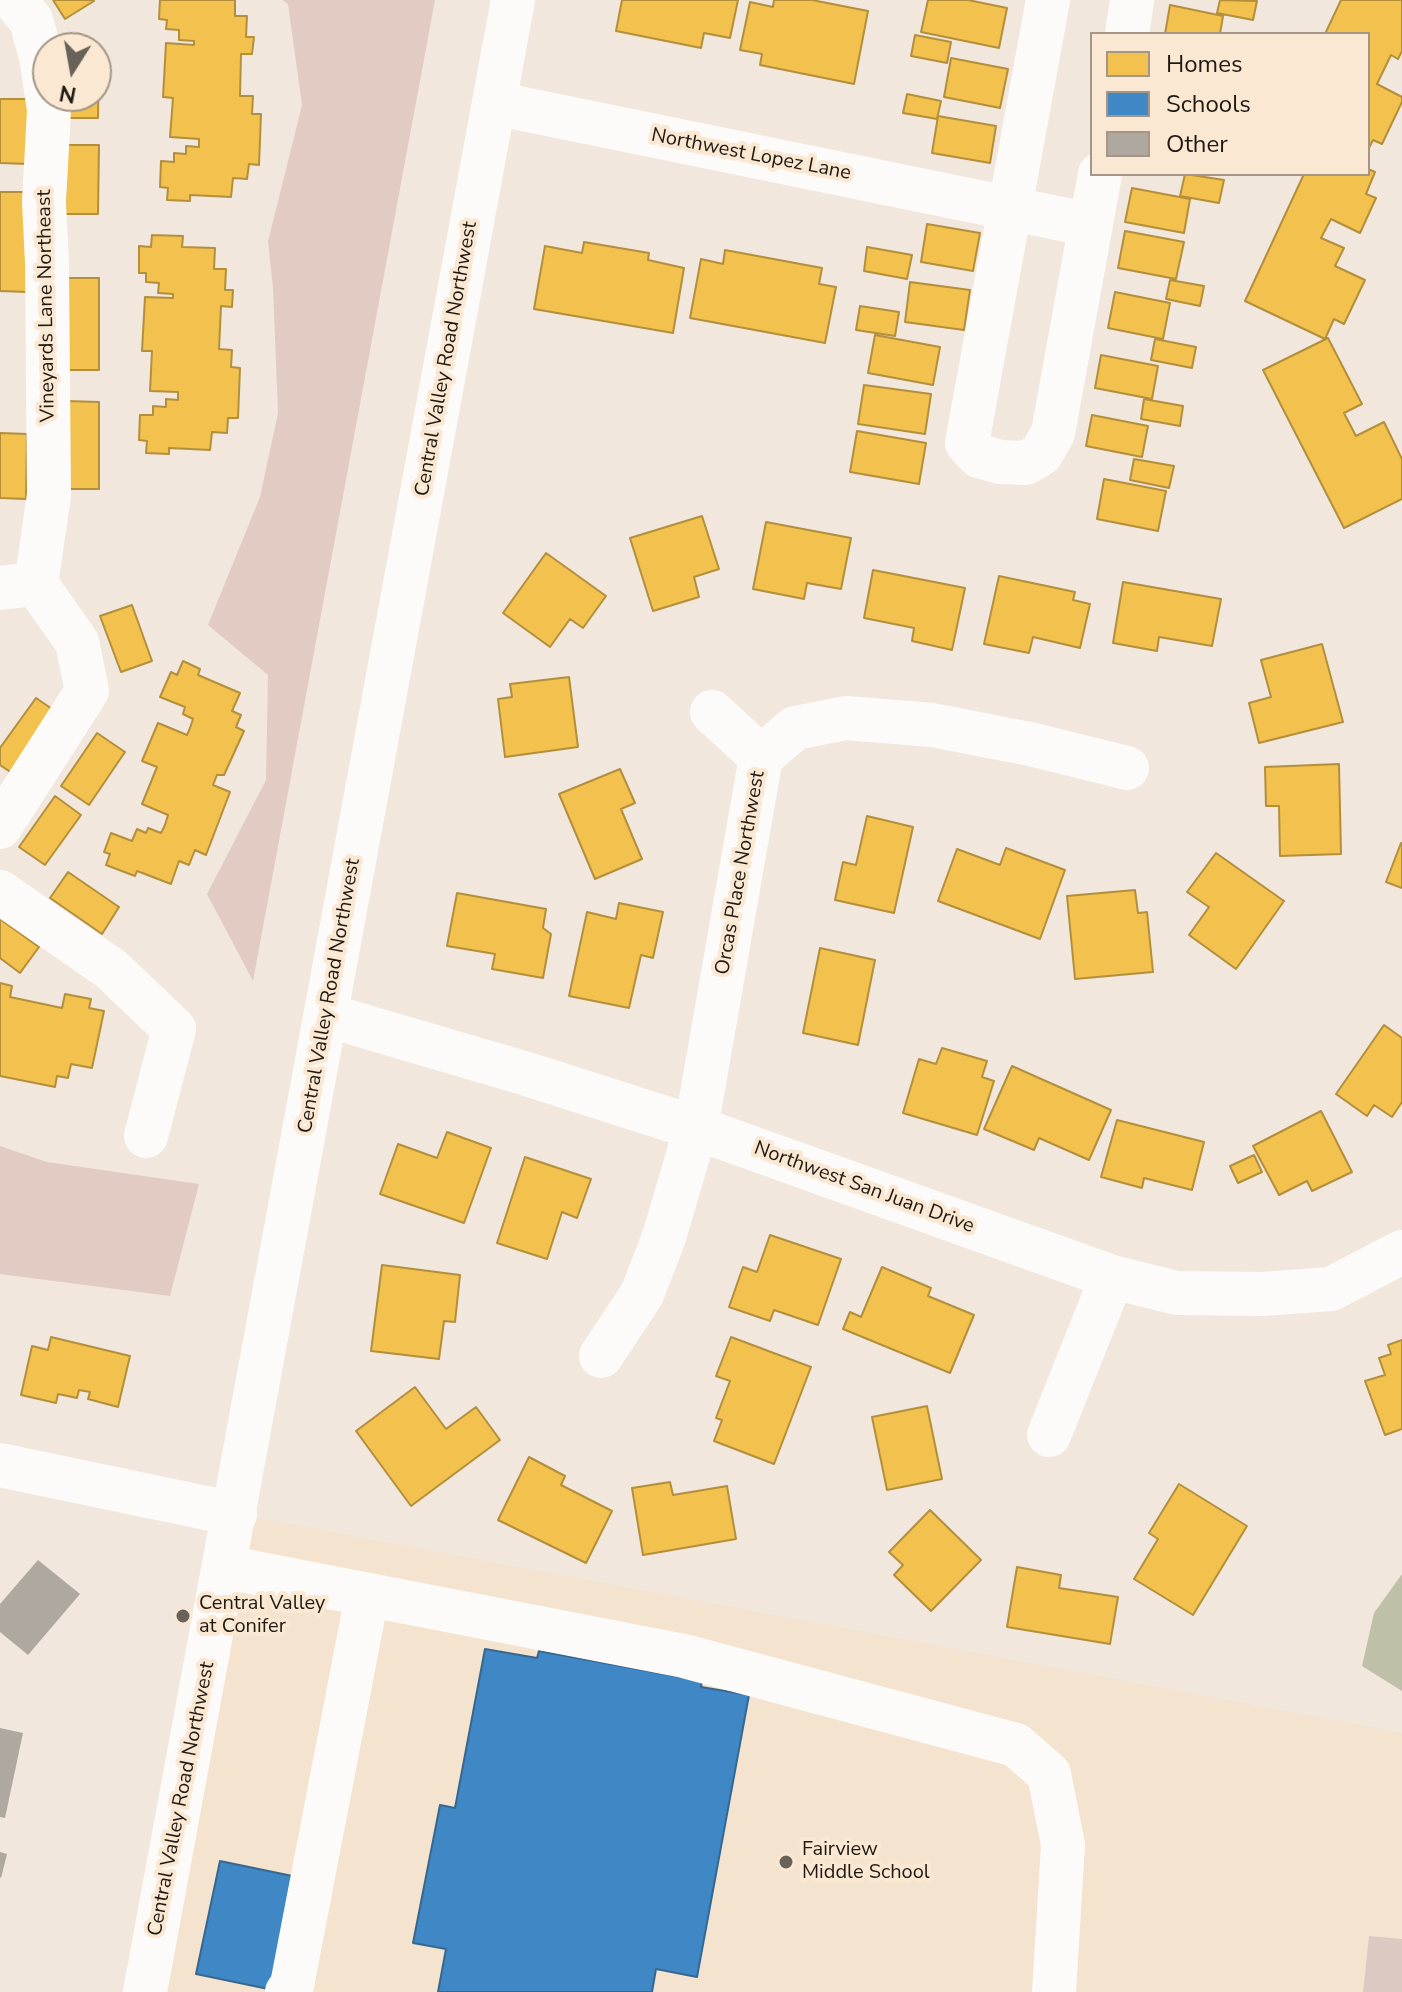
<!DOCTYPE html>
<html>
<head>
<meta charset="utf-8">
<style>
  body { margin:0 }
  #map { position:relative; width:1402px; height:1992px; overflow:hidden; background:#f1e7dc; font-family:"Nunito Sans",sans-serif }
  canvas { display:block }
  .legend { position:absolute; left:1090px; top:32px; width:280px; height:144px; box-sizing:border-box; background:#fae8d3; border:2px solid #a39686; margin:0; padding:10px 14px; list-style:none; font-size:24px; color:#201a13 }
  .legend li { display:flex; align-items:center; gap:16px; height:40px }
  .legend b { width:40px; border:2px solid #a39686 }
  .north { position:absolute; left:32px; top:32px; width:80px; height:80px; box-sizing:border-box; background:#fae8d3; border:2px solid #a39686; border-radius:50%; rotate:191deg; font-size:22px; font-weight:700; line-height:32px; text-align:center; color:#201a13 }
  .north::after { content:''; display:block; margin:auto; width:28px; height:36px; background:#696259; clip-path:polygon(50% 0,100% 100%,50% 72%,0 100%) }
</style>
</head>
<body>
<div id="map">
<canvas width="1402" height="1992"></canvas>
<ul class="legend">
<li><b style="height:22px;background:#f2c14e"></b>Homes</li>
<li><b style="height:22px;background:#3f88c5"></b>Schools</li>
<li><b style="height:22px;background:#aea89e"></b>Other</li>
</ul>
<div class="north">N</div>
</div>
<script>
const g = document.querySelector('canvas').getContext('2d');
g.lineJoin = 'round';
function fill(path, color) { g.fillStyle = color; g.fill(path, 'evenodd'); }
const shape = rows => new Path2D(rows.map(r => 'M' + r).join(''));
function trace(path, color, width, dash) { g.strokeStyle = color; g.lineWidth = width; g.lineCap = dash ? 'butt' : 'round'; g.setLineDash(dash || []); g.stroke(path); }
function write(font, color, halo, rows, align = 'center') {
  g.font = font + ' "Nunito Sans",sans-serif'; g.lineWidth = 8; g.setLineDash([]); g.textBaseline = 'middle'; g.strokeStyle = halo; g.fillStyle = color; for (const [text, x, y, turn = 0] of rows) {
    g.save(); g.translate(x, y); g.rotate((+turn || 0) * Math.PI / 180); g.textAlign = isNaN(turn) ? turn : align; if (halo) g.strokeText(text, 0, 0); g.fillText(text, 0, 0); g.restore();
  }
}
const built = shape([
  [235,1514,1402,1733,1402,1992,145,1992]
]);
const green = shape([
  [1369,1936,1402,1939,1402,1992,1363,1992]
]);
const forest = shape([
  [282,0,435,0,253,981,207,894,266,780,268,675,208,625,260,497,278,413,273,288,268,241,302,105,288,4],
  [0,1146,47,1162,199,1184,170,1296,0,1274]
]);
const water = shape([
  [1402,1574,1402,1691,1362,1666,1374,1613]
]);
const homes = shape([
  [53,0,93,0,94,1,65,19,53,0],
  [160,0,235,0,235,16,247,16,246,37,254,37,252,54,241,54,240,96,253,96,252,114,261,114,259,165,249,164,247,179,233,178,231,197,190,195,190,201,167,200,168,188,160,187,161,161,174,162,174,153,186,154,186,146,199,147,199,139,170,137,173,98,163,97,166,43,194,45,194,41,179,40,179,30,166,29,167,20,159,19,160,0],
  [622,0,738,0,730,38,704,33,701,48,616,31,622,0],
  [774,0,812,0,868,11,854,84,760,65,762,54,740,50,750,2,773,7,774,0],
  [928,0,968,0,1007,8,999,48,921,32,928,0],
  [1220,0,1257,1,1253,20,1217,13,1220,0],
  [1341,0,1402,0,1402,51,1398,59,1391,55,1377,84,1402,97,1402,102,1382,144,1373,140,1368,150,1368,34,1325,34,1341,0],
  [1170,5,1223,16,1220,34,1165,34,1170,5],
  [915,35,951,42,947,63,911,56,915,35],
  [96,53,99,53,98,118,66,118,66,96,96,96,96,53],
  [951,58,1008,69,1000,108,944,97,951,58],
  [907,94,941,101,937,119,903,113,907,94],
  [0,99,28,99,28,164,0,163,0,99],
  [938,116,996,126,990,163,932,153,938,116],
  [66,145,99,145,98,214,65,214,66,145],
  [1368,169,1375,172,1366,194,1376,198,1360,233,1331,219,1321,238,1344,248,1335,266,1365,280,1344,324,1334,319,1325,339,1245,301,1304,174,1368,174,1368,169],
  [1185,174,1224,180,1219,203,1180,196,1185,174],
  [1132,188,1190,199,1184,233,1125,222,1132,188],
  [0,192,29,192,27,292,0,291,0,192],
  [927,224,980,233,973,271,921,262,927,224],
  [1125,231,1184,242,1176,279,1118,268,1125,231],
  [152,235,183,236,182,247,215,248,214,269,226,269,225,290,233,290,232,307,221,306,219,349,232,350,231,367,240,368,238,418,228,418,227,433,212,432,210,450,169,448,169,454,146,453,147,441,139,440,140,415,153,415,153,406,166,407,166,399,178,400,178,392,150,391,152,351,142,351,145,297,173,298,173,294,158,293,159,283,146,282,146,273,139,273,139,246,151,247,152,235],
  [584,242,649,253,648,260,684,268,673,333,534,309,545,246,582,253,584,242],
  [867,247,912,255,907,279,864,271,867,247],
  [725,250,822,268,819,284,836,287,825,343,690,318,701,259,723,264,725,250],
  [67,278,99,278,99,370,66,370,67,278],
  [1170,280,1204,286,1200,306,1166,299,1170,280],
  [910,282,970,290,964,330,905,322,910,282],
  [1115,292,1170,303,1163,339,1108,328,1115,292],
  [860,306,899,312,895,336,856,330,860,306],
  [875,335,940,347,933,385,868,373,875,335],
  [1328,338,1362,404,1344,413,1356,436,1384,422,1402,459,1402,499,1344,528,1263,370,1328,338],
  [1155,339,1196,347,1192,368,1151,360,1155,339],
  [1101,355,1158,366,1152,399,1095,388,1101,355],
  [864,385,931,394,925,434,858,424,864,385],
  [1144,399,1183,406,1180,426,1141,419,1144,399],
  [66,401,99,402,99,489,65,489,66,401],
  [1092,415,1148,426,1142,457,1086,446,1092,415],
  [857,431,926,443,919,484,850,472,857,431],
  [0,433,27,434,26,499,0,498,0,433],
  [1134,459,1174,466,1169,488,1130,480,1134,459],
  [1104,479,1166,491,1158,531,1097,519,1104,479],
  [702,516,719,569,694,577,699,597,653,611,630,538,702,516],
  [766,522,851,538,841,589,807,583,804,599,753,589,766,522],
  [546,553,606,596,583,628,570,619,550,647,503,613,546,553],
  [873,570,965,588,952,650,912,641,914,628,864,618,873,570],
  [999,576,1075,592,1073,600,1090,604,1080,648,1033,637,1029,653,984,644,999,576],
  [1123,582,1221,599,1212,646,1159,637,1157,651,1113,643,1123,582],
  [132,605,152,661,121,672,100,616,132,605],
  [1322,644,1343,722,1259,743,1249,703,1271,697,1261,660,1322,644],
  [183,661,200,669,198,675,240,693,232,711,241,715,236,727,244,731,224,775,217,775,213,785,230,792,206,855,195,850,189,865,179,861,171,884,137,871,135,876,106,865,110,854,104,852,111,833,132,841,137,829,146,833,148,828,161,833,165,825,168,815,142,804,157,767,142,761,158,723,187,735,190,728,193,719,183,714,185,707,160,697,171,672,177,675,183,661],
  [569,677,578,747,505,757,498,699,512,697,510,684,569,677],
  [36,698,61,715,18,777,0,765,0,748,36,698],
  [97,733,125,752,89,805,61,786,97,733],
  [1339,764,1341,854,1280,856,1279,806,1266,806,1265,767,1339,764],
  [620,769,635,803,621,809,642,859,595,879,559,794,620,769],
  [55,796,81,815,45,865,19,847,55,796],
  [867,816,913,827,894,913,835,900,843,862,856,865,867,816],
  [1401,843,1402,843,1402,888,1386,882,1401,843],
  [1006,848,1065,870,1040,939,938,901,957,849,1000,865,1006,848],
  [1216,853,1284,901,1236,969,1189,935,1209,907,1187,892,1216,853],
  [68,872,119,907,102,934,50,898,68,872],
  [1135,890,1138,913,1147,912,1153,972,1075,979,1067,896,1135,890],
  [457,893,546,909,543,928,551,934,543,978,492,969,495,954,447,946,457,893],
  [619,903,663,912,653,958,641,955,629,1008,569,996,587,912,616,919,619,903],
  [0,919,39,947,20,973,0,958,0,919],
  [820,948,875,960,858,1045,803,1033,820,948],
  [0,983,12,986,10,997,62,1008,65,994,91,999,89,1008,104,1011,92,1068,71,1064,68,1078,57,1076,55,1087,0,1076,0,983],
  [1384,1025,1402,1038,1402,1102,1392,1117,1374,1105,1367,1116,1336,1094,1384,1025],
  [942,1048,987,1061,982,1077,994,1081,977,1135,903,1113,919,1059,936,1064,942,1048],
  [1012,1066,1111,1110,1089,1160,1039,1138,1034,1150,984,1129,1012,1066],
  [1321,1111,1352,1172,1312,1191,1307,1181,1279,1195,1253,1146,1321,1111],
  [1117,1120,1204,1142,1192,1190,1144,1178,1142,1188,1101,1177,1117,1120],
  [447,1132,491,1148,464,1223,380,1194,398,1144,437,1158,447,1132],
  [1254,1155,1262,1172,1238,1183,1230,1166,1254,1155],
  [525,1157,591,1179,577,1218,562,1212,547,1259,497,1243,525,1157],
  [770,1235,841,1259,818,1325,774,1310,770,1321,729,1307,743,1267,757,1272,770,1235],
  [382,1265,460,1275,455,1322,444,1321,439,1359,371,1351,382,1265],
  [882,1267,931,1288,928,1296,974,1315,950,1373,843,1329,850,1312,861,1317,882,1267],
  [51,1337,130,1356,118,1407,88,1399,90,1392,79,1390,77,1398,58,1394,56,1403,21,1395,32,1346,48,1350,51,1337],
  [731,1337,811,1367,774,1464,714,1441,722,1420,716,1418,730,1381,716,1376,731,1337],
  [1402,1340,1402,1429,1385,1435,1365,1381,1385,1375,1379,1358,1391,1354,1388,1345,1402,1340],
  [415,1387,446,1429,476,1407,500,1440,411,1506,356,1431,415,1387],
  [927,1406,942,1479,887,1490,872,1417,927,1406],
  [529,1457,565,1476,561,1485,612,1511,586,1563,498,1520,529,1457],
  [670,1482,673,1495,727,1486,736,1539,643,1555,632,1488,670,1482],
  [1179,1484,1247,1526,1193,1615,1134,1579,1158,1539,1149,1533,1179,1484],
  [930,1510,981,1560,931,1611,894,1575,903,1565,889,1552,930,1510],
  [1017,1567,1061,1575,1059,1588,1118,1597,1110,1644,1007,1627,1017,1567]
]);
const schools = shape([
  [485,1649,537,1658,539,1651,702,1681,701,1687,749,1695,697,1977,656,1969,652,1992,438,1992,446,1949,413,1943,440,1805,455,1808,485,1649],
  [220,1861,302,1878,278,1991,196,1974,220,1861]
]);
const building = shape([
  [38,1560,80,1594,28,1655,0,1632,0,1604],
  [0,1728,23,1733,5,1818,0,1817],
  [0,1852,7,1854,1,1878,0,1877]
]);
const minor = shape([
  [1048,0,967,443,979,456,1000,462,1026,463,1041,454,1053,433,1100,174],
  [1127,34,1132,0],
  [494,103,1091,225],
  [0,588,36,584,49,495,47,263,44,202,49,110,41,57,31,20,14,0],
  [712,712,761,757],
  [0,827,87,691,77,642,36,584],
  [0,892,111,969,174,1029,146,1136],
  [326,1015,527,1074,696,1128,1112,1277,1177,1293,1262,1294,1331,1289,1402,1252],
  [601,1356,642,1294,664,1237,696,1128,761,757,795,728,846,718,932,725,1030,744,1127,768],
  [1049,1435,1112,1277],
  [0,1465,235,1514],
  [225,1567,684,1656,1016,1745,1049,1774,1063,1845,1054,1992],
  [287,1992,292,1985,367,1596]
]);
const major = shape([
  [145,1992,513,0]
]);
const markers = [
  [183,1616,8,"#696259"],
  [786,1862,8,"#696259"]
];
const streetNames = [
  ["Northwest Lopez Lane",751,155,11],
  ["Vineyards Lane Northeast",47,306,-91],
  ["Central Valley Road Northwest",447,359,-80],
  ["Orcas Place Northwest",741,873,-80],
  ["Central Valley Road Northwest",330,996,-80],
  ["Northwest San Juan Drive",864,1188,20],
  ["Central Valley Road Northwest",182,1799,-79]
];
const poiNames = [
  ["Central Valley",199,1604],
  ["at Conifer",199,1627],
  ["Fairview",802,1850],
  ["Middle School",802,1873]
];
fill(built, '#f3e3cf');
fill(green, '#dcc9c2');
fill(forest, '#e2cbc3');
fill(water, '#bfc0a8');
fill(homes, '#f2c14e');
trace(homes, '#b38f3c', 2);
fill(schools, '#3f88c5');
trace(schools, '#366790', 2);
fill(building, '#aea89e');
trace(minor, '#fdfbfa', 44);
trace(major, '#fdfbfa', 44);
for (const [x, y, r, color] of markers) { const dot = new Path2D(); dot.arc(x, y, r, 0, 2 * Math.PI); g.fillStyle = color; g.fill(dot); trace(dot, '#fae8d3', 3); }
write('20px', '#201a13', '#fae8d3', streetNames);
write('20px', '#201a13', '#fae8d3', poiNames, 'left');
</script>
</body>
</html>
